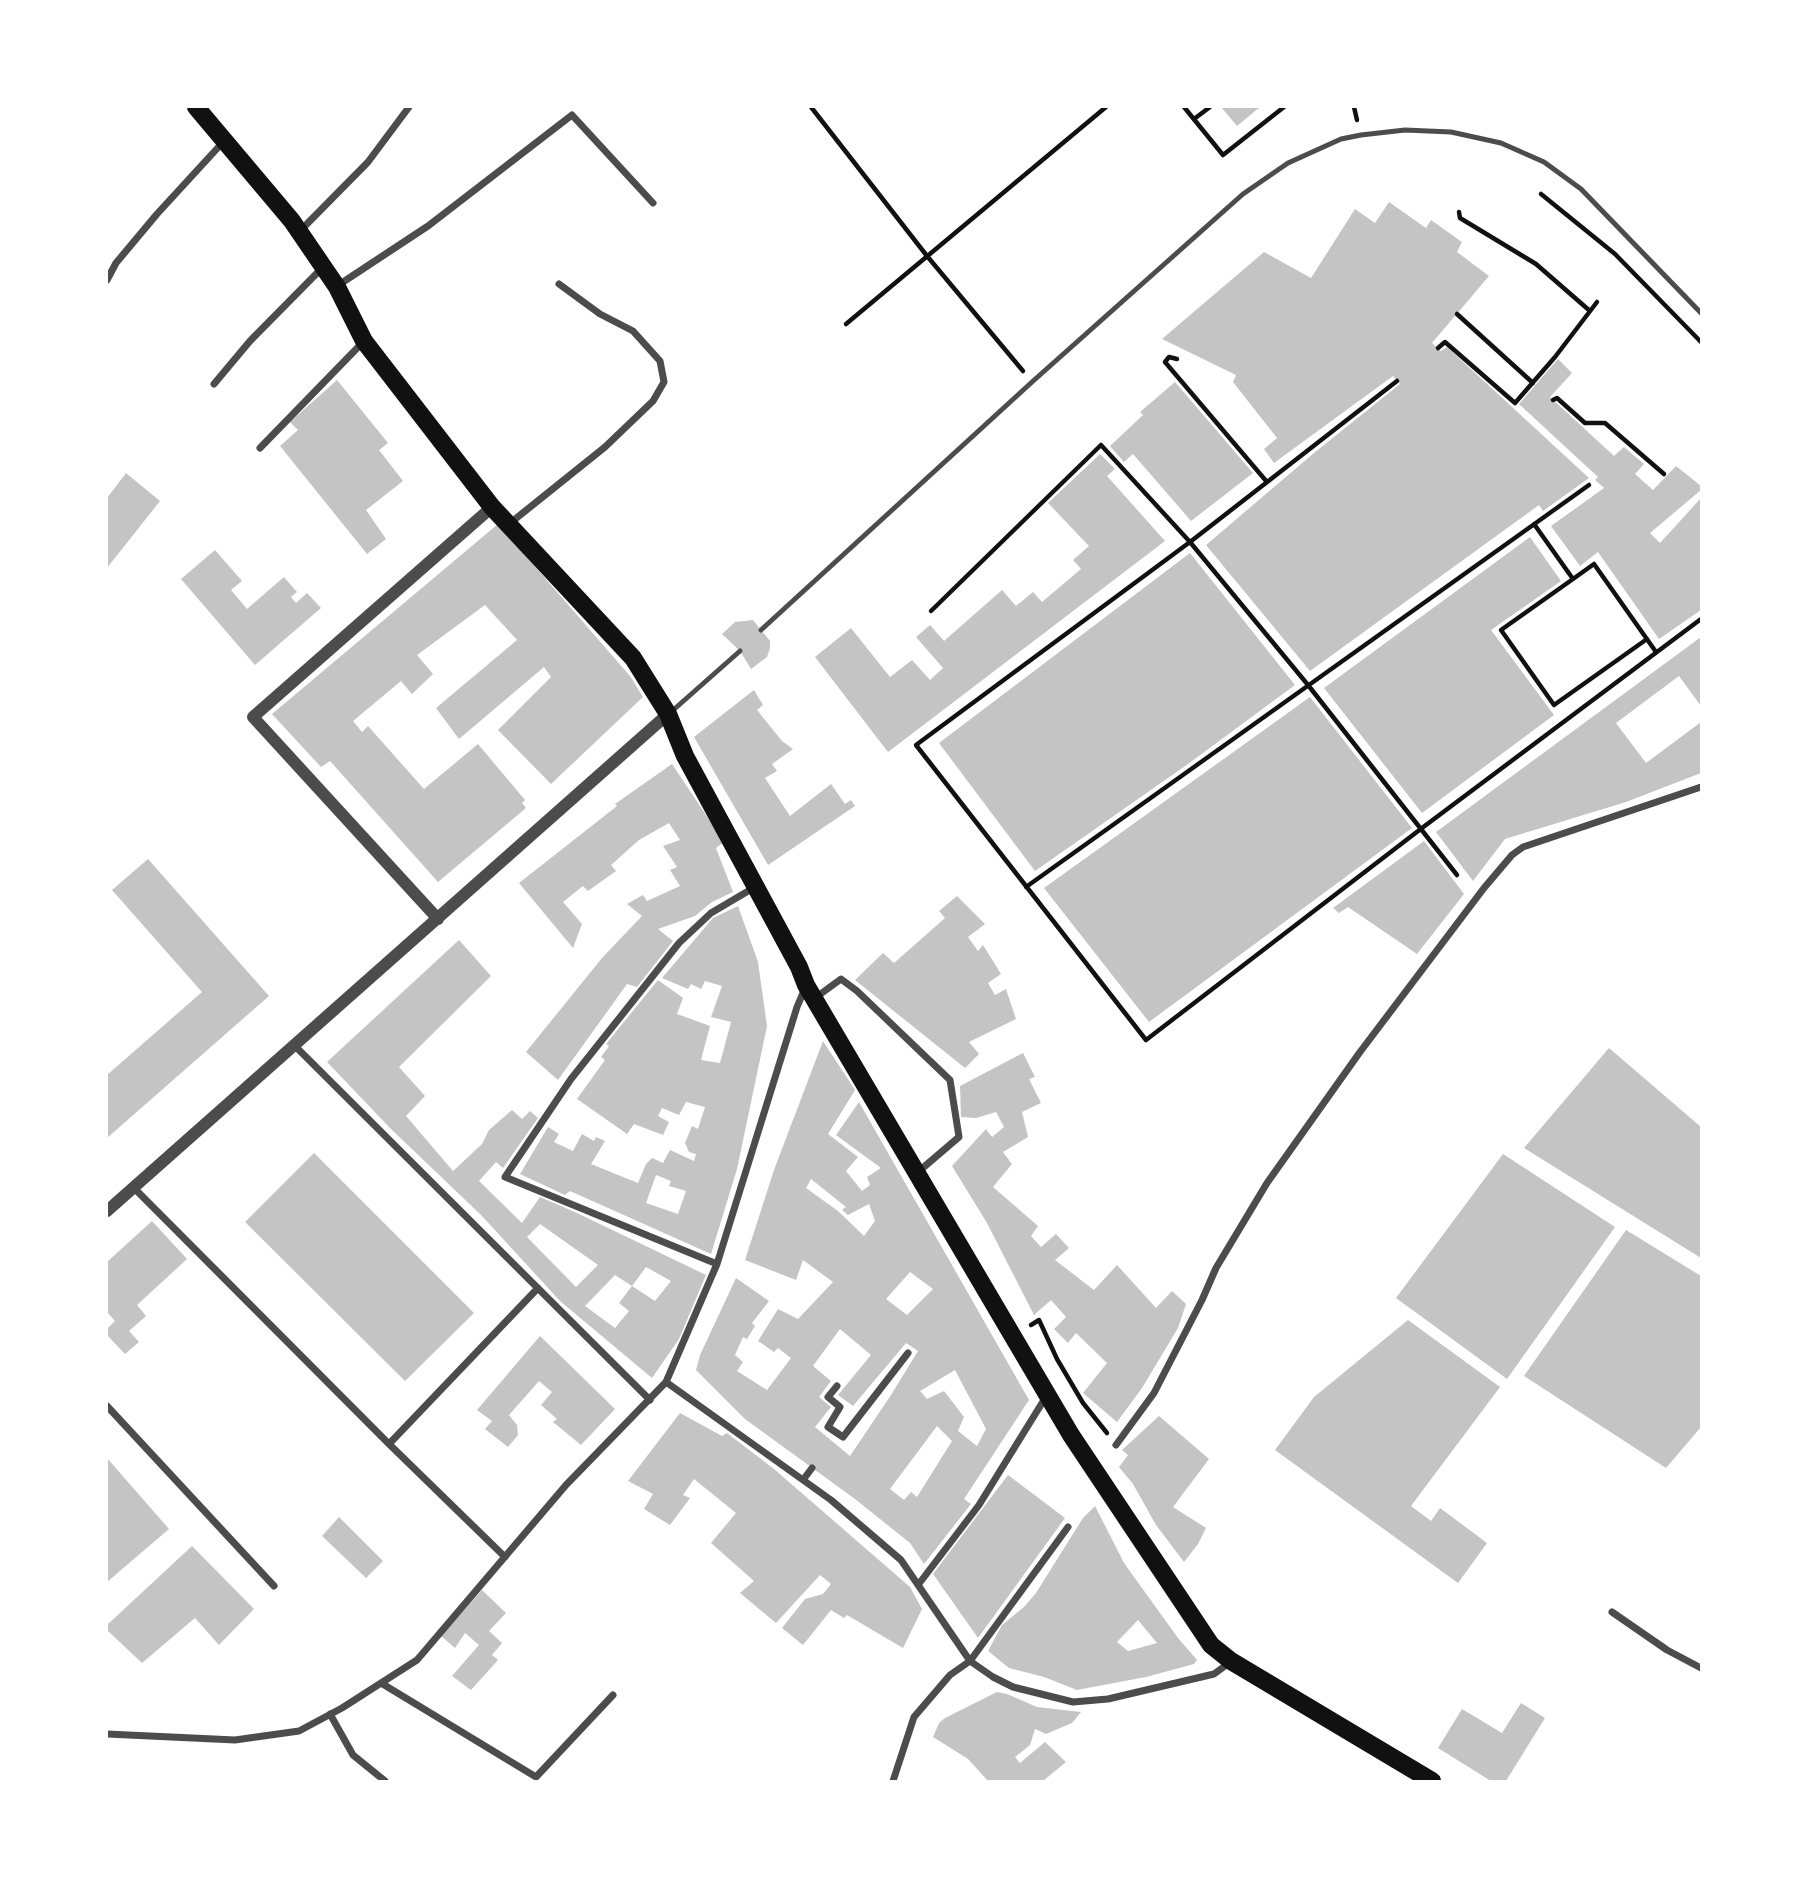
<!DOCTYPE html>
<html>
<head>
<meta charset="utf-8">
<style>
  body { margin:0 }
  #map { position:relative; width:1808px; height:1888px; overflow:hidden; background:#fff; font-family:"Space Grotesk",sans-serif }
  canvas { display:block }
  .frame { position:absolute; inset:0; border:108px solid #fff; pointer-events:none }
</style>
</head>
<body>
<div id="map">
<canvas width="1808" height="1888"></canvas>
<div class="frame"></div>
</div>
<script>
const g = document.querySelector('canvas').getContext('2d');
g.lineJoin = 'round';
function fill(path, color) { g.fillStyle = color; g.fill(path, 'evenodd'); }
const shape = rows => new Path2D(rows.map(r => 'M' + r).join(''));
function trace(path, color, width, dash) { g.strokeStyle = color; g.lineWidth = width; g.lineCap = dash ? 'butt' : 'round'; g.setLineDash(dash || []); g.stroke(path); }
const building = shape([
  [1221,107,1260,107,1237,126],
  [1389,202,1426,228,1431,220,1462,242,1457,252,1489,276,1432,343,1441,351,1447,347,1589,478,1543,511,1539,505,1310,671,1206,545,1314,453,1400,384,1393,376,1274,463,1264,449,1277,438,1233,382,1236,375,1162,339,1264,252,1311,278,1355,209,1375,223],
  [1558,359,1572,373,1550,397,1614,456,1624,447,1644,464,1635,474,1653,490,1676,466,1701,486,1701,490,1650,533,1660,543,1701,498,1701,610,1659,639,1598,552,1580,566,1551,526,1604,488,1595,480,1598,477,1519,404],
  [337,380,388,443,379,450,403,481,366,510,386,539,367,554,280,446,298,430,290,422],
  [1175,382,1253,473,1191,521,1133,454,1124,462,1110,446,1143,415,1140,412],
  [1100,454,1115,469,1107,476,1165,541,888,752,815,657,851,628,890,677,912,660,930,680,943,668,916,637,930,625,944,641,1002,590,1016,606,1033,592,1042,602,1081,569,1073,560,1089,546,1048,503],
  [126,473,160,501,107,568,107,498],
  [498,524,630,676,643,697,551,784,498,730,551,677,544,667,459,739,436,708,517,640,485,605,417,655,433,674,412,694,401,681,353,721,362,732,368,726,424,789,478,744,525,800,522,803,526,808,438,882,330,761,321,767,272,714],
  [1530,537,1561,581,1491,630,1554,715,1422,813,1324,688],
  [215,550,242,581,231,590,247,609,284,577,297,592,291,597,296,603,307,593,321,608,255,665,181,579],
  [1190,553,1295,685,1188,764,1035,871,939,743],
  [753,620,770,641,770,648,767,657,751,669,740,651,722,634,735,622],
  [1701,637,1701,706,1679,676,1616,723,1646,763,1701,722,1701,773,1626,802,1505,839,1473,881,1436,832],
  [754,690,763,705,757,710,782,741,793,749,772,764,777,771,765,778,790,816,831,784,845,804,851,800,855,806,768,865,694,737],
  [1310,697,1412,828,1149,1022,1044,888],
  [672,764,724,842,716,848,733,892,712,902,695,916,658,929,673,941,637,987,627,984,558,1080,526,1052,602,958,642,916,627,904,643,895,647,901,680,886,670,870,677,867,663,846,680,840,669,823,639,840,611,865,616,871,588,891,583,886,563,902,582,924,573,948,519,883,617,806,615,804],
  [1424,841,1464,894,1417,954,1348,907,1339,913,1333,908],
  [148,859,269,996,107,1138,107,1075,202,992,112,890],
  [957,896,985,924,968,937,978,951,983,945,1001,974,988,983,995,995,1006,989,1016,1019,969,1042,979,1054,965,1068,855,980,883,953,894,963,945,918,939,911],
  [738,906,758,962,767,1026,737,1169,711,1254,570,1191,565,1195,520,1174,548,1127,559,1134,554,1142,573,1151,582,1134,594,1141,596,1137,605,1141,591,1164,638,1183,646,1164,652,1158,663,1163,670,1150,694,1161,696,1154,689,1152,685,1143,692,1126,698,1129,705,1107,686,1102,679,1115,662,1108,658,1116,669,1122,663,1135,634,1124,627,1134,577,1099,605,1060,601,1057,609,1046,606,1044,658,980,683,998,677,1014,710,1026,701,1060,720,1063,731,1022,711,1017,722,986,705,981,701,989,691,984,688,989,662,978,713,918],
  [656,1175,671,1181,669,1186,686,1191,678,1214,646,1203],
  [459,940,491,976,399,1067,425,1096,406,1116,453,1171,482,1144,489,1130,512,1110,522,1119,530,1111,538,1118,503,1168,496,1162,479,1181,522,1223,540,1197,577,1213,706,1275,679,1339,652,1378,560,1301,482,1216,391,1129,327,1062],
  [540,1224,598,1265,576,1287,527,1237],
  [646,1267,671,1281,655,1301,632,1286],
  [615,1275,632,1286,619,1303,629,1311,615,1328,585,1306],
  [823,1041,855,1090,828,1134,858,1157,846,1171,862,1191,870,1185,867,1177,881,1168,836,1135,859,1102,1029,1400,964,1499,971,1504,924,1564,910,1543,855,1499,745,1419,696,1370,700,1355,736,1278,769,1301,752,1323,755,1326,747,1339,743,1337,735,1355,743,1362,737,1371,767,1390,791,1358,778,1348,774,1352,758,1341,778,1309,798,1319,833,1282,803,1260,796,1280,745,1260,774,1170],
  [811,1179,846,1207,842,1210,848,1215,869,1204,875,1221,864,1236,838,1211,806,1188],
  [910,1272,933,1289,907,1315,886,1299],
  [840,1329,871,1355,838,1395,853,1406,906,1343,918,1351,891,1395,850,1456,815,1427,831,1407,819,1397,831,1381,813,1366],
  [955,1370,986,1429,977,1446,958,1431,964,1417,944,1391,927,1399,920,1391],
  [937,1426,952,1441,917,1497,911,1492,904,1500,890,1489],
  [1609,1048,1701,1127,1701,1258,1524,1148],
  [1023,1053,1035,1077,1029,1079,1041,1103,1022,1112,1028,1137,1003,1152,1012,1164,993,1187,1038,1226,1031,1236,1041,1247,1056,1234,1069,1248,1055,1260,1094,1290,1117,1265,1156,1308,1172,1291,1186,1304,1178,1328,1142,1388,1117,1422,1083,1393,1107,1363,1076,1333,1068,1343,1054,1329,1066,1317,1051,1300,1034,1315,987,1223,952,1166,986,1129,992,1137,1004,1127,996,1112,976,1118,961,1117,960,1086],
  [314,1153,474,1313,405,1381,245,1222],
  [1503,1154,1615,1227,1507,1379,1396,1298],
  [152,1221,187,1259,137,1305,146,1316,129,1331,139,1342,125,1354,107,1335,107,1329,115,1321,107,1312,107,1262],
  [1626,1230,1701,1276,1701,1427,1666,1468,1524,1376],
  [1408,1320,1500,1387,1411,1506,1431,1521,1440,1508,1487,1543,1458,1583,1275,1450,1314,1397],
  [540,1336,615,1409,581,1445,553,1422,557,1419,541,1405,552,1392,539,1381,509,1415,517,1425,518,1435,508,1447,485,1429,492,1421,477,1410],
  [680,1413,722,1436,727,1433,774,1469,910,1587,922,1609,903,1648,847,1615,844,1618,831,1610,803,1645,782,1628,805,1599,823,1594,831,1584,820,1575,776,1623,740,1593,754,1581,711,1543,736,1513,694,1479,683,1495,690,1498,670,1525,644,1509,653,1494,628,1481],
  [1159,1416,1209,1459,1173,1507,1206,1528,1198,1544,1184,1562,1156,1525,1133,1484,1119,1467,1128,1455,1122,1450],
  [107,1458,169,1529,107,1582],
  [1008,1475,1065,1518,978,1638,933,1574],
  [1095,1506,1124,1563,1178,1638,1197,1660,1194,1664,1146,1677,1077,1690,1044,1677,1009,1668,988,1651,1002,1625,1024,1607,1036,1593,1083,1518],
  [1138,1620,1157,1643,1128,1651,1117,1642],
  [339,1517,383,1561,366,1578,322,1536],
  [192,1546,254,1609,219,1645,195,1618,142,1663,107,1630,107,1625],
  [482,1590,506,1613,489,1631,502,1643,492,1655,498,1660,471,1690,452,1676,479,1645,465,1633,455,1648,441,1636],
  [997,1692,1007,1694,1037,1707,1081,1712,1072,1723,1046,1734,1035,1729,1030,1745,1015,1757,1020,1763,1045,1742,1066,1762,1043,1781,988,1781,968,1759,933,1737,939,1723,945,1718],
  [1521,1703,1545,1718,1506,1781,1491,1781,1438,1748,1462,1709,1502,1733]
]);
const path = shape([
  [811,107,927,256,1023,371],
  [1184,107,1223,155,1284,107],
  [1354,107,1357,120],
  [1194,119,1210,107],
  [1541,194,1615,254,1701,342],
  [1459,212,1460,218,1536,264,1590,311],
  [1457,314,1533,383],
  [846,324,1106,107],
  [1438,348,1445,342,1515,403,1555,357,1597,302],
  [1177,359,1169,357,1165,362,1267,482],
  [1397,381,1190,542,916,745,1146,1040,1422,828,1701,619],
  [1553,400,1557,398,1585,423,1605,423,1664,474],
  [1534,524,1573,579,1594,564,1656,652],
  [1573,579,1501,630,1554,705,1647,639],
  [931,611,1101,445,1190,542,1308,685,1457,875],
  [1026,887,1589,485],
  [1031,1325,1039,1320,1057,1359,1083,1403,1107,1433]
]);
const service = shape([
  [761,630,1032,382,1243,194,1288,163,1341,139,1361,135,1405,130,1451,132,1501,143,1544,162,1581,189,1701,313],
  [671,712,740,651]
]);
const minor = shape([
  [300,231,368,162,409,107],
  [107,280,116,263,157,214,224,141],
  [337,286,428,226,572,115,653,203],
  [214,384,250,341,323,267],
  [260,448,364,341],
  [509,524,605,447,653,401,664,382,660,361,633,331,600,314,559,284],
  [815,998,841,979,857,991,950,1080,959,1137,918,1172],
  [295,1046,650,1400],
  [134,1188,389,1444,505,1557],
  [717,1264,505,1177,571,1079,679,943,711,913,755,887],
  [666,1382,831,1500,901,1560,970,1661,993,1677,1013,1687,1073,1702,1108,1699,1214,1674,1229,1663],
  [837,1386,828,1397,840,1407,828,1427,843,1437,908,1353],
  [107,1406,274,1586],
  [389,1444,538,1288],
  [1116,1445,1154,1393,1202,1300,1216,1268,1267,1183,1360,1052,1484,888,1512,855,1523,847,1701,787],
  [803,1480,812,1468],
  [918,1585,979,1505,1047,1395],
  [1612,1612,1667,1650,1701,1668],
  [381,1683,536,1777,613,1695],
  [330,1714,353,1755,385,1781],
  [107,1734,235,1740,299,1731,342,1708,417,1660,566,1485,666,1382,717,1264,797,1007,805,988],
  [893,1781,914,1717,950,1675,970,1661,1068,1527]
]);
const tertiary = shape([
  [438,919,253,717,492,507],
  [107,1211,668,714]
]);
const primary = shape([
  [196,107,292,221,337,287,364,341,492,507,633,658,668,714,685,756,799,967,806,985,1071,1435,1211,1645,1231,1661,1432,1781]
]);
fill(building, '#c4c4c4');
trace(path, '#111', 4.5);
trace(service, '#4c4c4c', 5);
trace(minor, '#4c4c4c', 7);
trace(tertiary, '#4c4c4c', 12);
trace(primary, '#111', 18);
</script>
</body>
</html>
